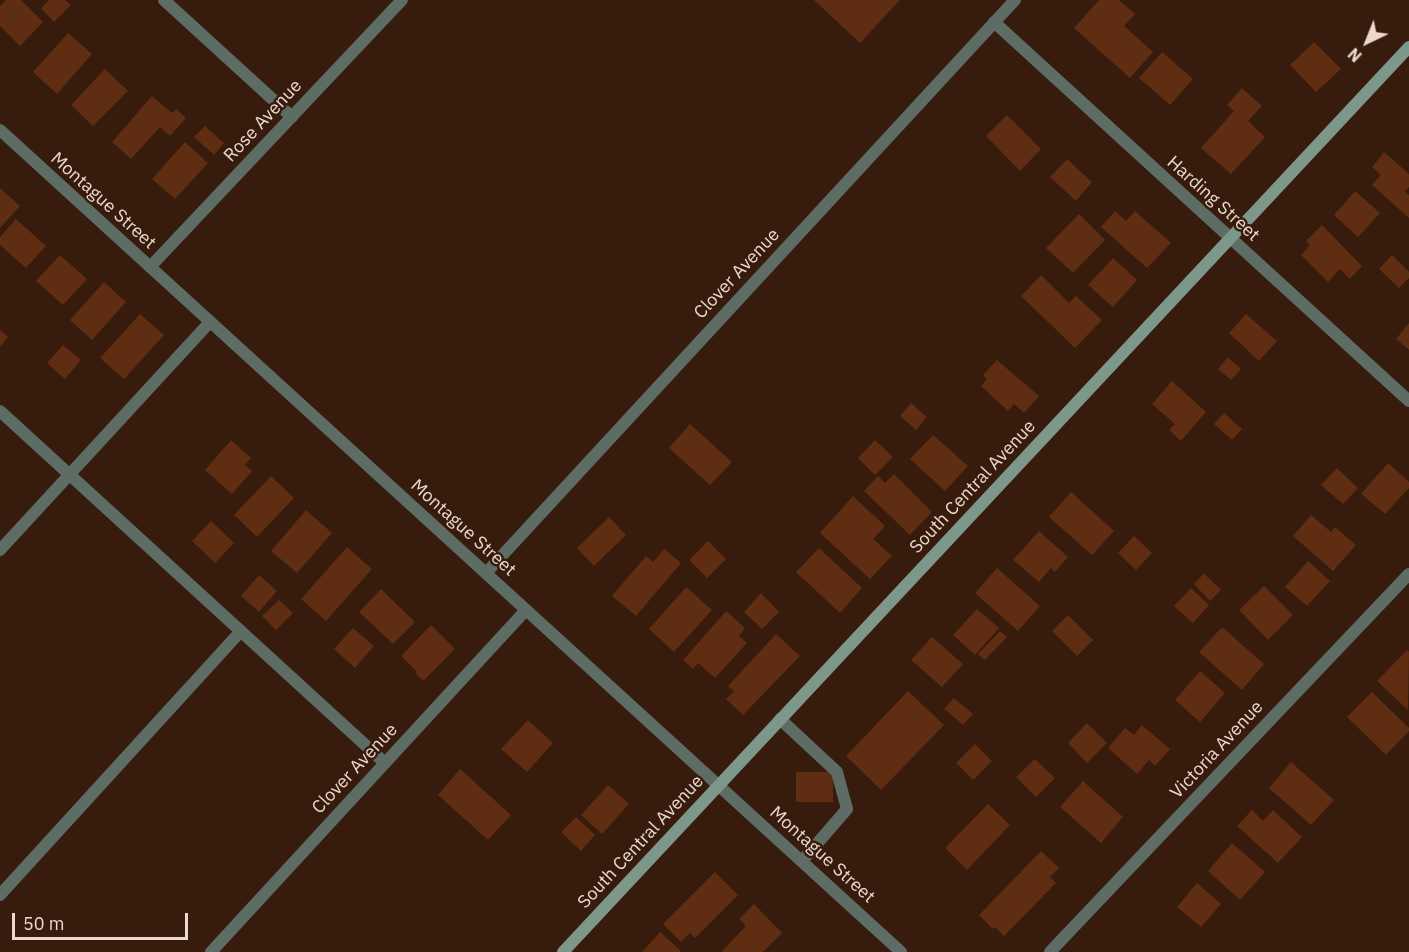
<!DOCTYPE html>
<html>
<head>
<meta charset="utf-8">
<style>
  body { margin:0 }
  #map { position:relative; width:1409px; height:952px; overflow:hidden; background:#371b0d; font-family:"IBM Plex Sans",sans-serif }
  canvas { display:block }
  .north { position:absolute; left:1337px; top:12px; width:60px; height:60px; -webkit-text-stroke:4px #371b0d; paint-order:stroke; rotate:223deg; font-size:16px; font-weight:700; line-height:24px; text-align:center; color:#ebd8ce }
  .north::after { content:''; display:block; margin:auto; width:21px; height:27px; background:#ebd8ce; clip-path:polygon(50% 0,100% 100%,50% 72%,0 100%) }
  .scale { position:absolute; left:12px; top:913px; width:176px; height:27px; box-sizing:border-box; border:3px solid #ebd8ce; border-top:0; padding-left:8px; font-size:18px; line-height:21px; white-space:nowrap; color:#ebd8ce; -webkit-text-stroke:4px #371b0d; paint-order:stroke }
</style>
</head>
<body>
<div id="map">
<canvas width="1409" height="952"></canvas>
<div class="north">N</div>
<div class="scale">50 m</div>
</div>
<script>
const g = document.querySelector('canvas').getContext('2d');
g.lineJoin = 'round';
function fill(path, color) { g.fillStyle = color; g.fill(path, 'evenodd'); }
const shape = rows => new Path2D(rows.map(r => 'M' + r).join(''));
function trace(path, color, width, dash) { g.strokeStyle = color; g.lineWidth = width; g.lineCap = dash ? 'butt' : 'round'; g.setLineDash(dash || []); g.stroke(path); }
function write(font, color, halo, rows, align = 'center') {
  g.font = font + ' "IBM Plex Sans",sans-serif'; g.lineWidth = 5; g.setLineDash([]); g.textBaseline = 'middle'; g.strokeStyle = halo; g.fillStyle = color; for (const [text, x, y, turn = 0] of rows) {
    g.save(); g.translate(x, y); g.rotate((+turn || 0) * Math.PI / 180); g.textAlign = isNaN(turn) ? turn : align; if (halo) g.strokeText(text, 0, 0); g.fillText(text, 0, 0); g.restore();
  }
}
const building = shape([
  [6,0,21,0,43,22,20,46,0,26,0,6],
  [49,0,65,0,71,5,54,22,41,8],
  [814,0,900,0,860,43],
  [1099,0,1119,0,1135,14,1124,26,1153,52,1130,78,1074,28],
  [68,33,92,54,57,94,33,72],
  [1314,42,1341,69,1316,92,1290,65],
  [1162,52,1193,79,1170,105,1139,78],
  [105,69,128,91,93,126,71,105],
  [1242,88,1262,106,1248,121,1265,137,1231,174,1201,148,1234,111,1227,105],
  [152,96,172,113,176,109,186,118,170,136,160,127,131,159,112,142],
  [1007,115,1041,149,1020,171,986,136],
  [205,126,224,143,214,155,194,137],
  [185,142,208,163,175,199,152,179],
  [1384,152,1409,174,1409,187,1405,192,1409,195,1409,218,1372,185,1381,175,1372,167],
  [1067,159,1092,182,1076,201,1050,177],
  [0,188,20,206,0,228],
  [1355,191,1380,213,1358,237,1334,215],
  [1115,211,1126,221,1135,211,1171,243,1147,268,1101,227],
  [1079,214,1105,240,1073,273,1046,248],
  [16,219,46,246,26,268,0,245,0,237],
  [1322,225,1362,266,1350,279,1340,269,1328,282,1301,255,1310,245,1306,241],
  [60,255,87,279,63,305,36,281],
  [1392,255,1409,272,1409,278,1399,288,1379,269],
  [1113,258,1137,280,1113,307,1088,285],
  [1041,275,1069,303,1076,296,1102,320,1075,348,1021,296],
  [104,282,126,302,92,340,70,320],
  [140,314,164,335,124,379,100,358],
  [1246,314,1277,341,1259,361,1229,333],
  [1409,323,1409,350,1396,339],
  [0,330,8,337,0,347],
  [63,345,81,360,65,379,47,363],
  [1228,357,1241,369,1231,380,1218,369],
  [997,360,1039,396,1024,413,1014,404,1008,411,981,386,987,379,983,375],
  [1172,381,1206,412,1181,441,1169,430,1175,424,1152,404],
  [911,403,927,417,916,430,900,416],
  [1224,413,1242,429,1232,440,1214,424],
  [690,424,732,462,710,485,669,448],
  [933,435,968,466,945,491,910,459],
  [231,440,251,458,245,465,252,471,232,494,205,470],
  [875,440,893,457,875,475,858,458],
  [1388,463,1409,482,1409,488,1385,514,1361,494],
  [1337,468,1358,488,1343,504,1321,485],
  [894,474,932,512,910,535,864,491,878,476,885,483],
  [271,476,294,498,257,537,234,515],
  [1071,492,1114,531,1092,555,1049,517],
  [853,496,885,526,873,539,892,556,870,579,820,533],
  [306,510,332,533,297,573,271,551],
  [1311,515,1331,532,1335,527,1356,545,1333,571,1293,536],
  [609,517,626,535,594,566,577,548],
  [211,521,234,543,215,563,192,541],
  [1039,531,1068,557,1055,572,1051,568,1039,582,1013,560],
  [1134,536,1152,553,1136,570,1118,553],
  [708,541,726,559,707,578,689,560],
  [347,547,372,569,326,621,301,599],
  [819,548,862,588,840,613,796,572],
  [664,549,681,563,636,616,612,596,646,556,653,562],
  [1308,561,1330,581,1307,606,1285,587],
  [997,568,1040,606,1018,631,975,593],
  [1204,573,1221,590,1210,601,1194,584],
  [259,575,277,591,259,612,241,596],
  [1264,586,1293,615,1268,640,1239,610],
  [686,587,712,610,674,652,649,629],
  [1191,588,1209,605,1193,623,1174,606],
  [381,589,415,622,393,644,359,612],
  [761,593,779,612,762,629,744,612],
  [279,600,293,613,276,630,262,616],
  [977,609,999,628,975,655,953,635],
  [726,611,745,628,739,636,747,643,715,678,698,663,693,669,683,660],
  [1068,615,1093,640,1077,656,1052,631],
  [431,625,455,649,423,681,415,673,417,672,401,656],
  [1222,627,1264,664,1242,690,1199,652],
  [353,628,374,646,355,668,334,649],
  [1000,631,1007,637,985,660,978,654],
  [776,634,800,656,743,715,726,699,734,691,728,686],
  [932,637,963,664,942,687,911,660],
  [1407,650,1409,652,1408,710,1377,681],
  [1200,671,1225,693,1200,722,1175,700],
  [908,691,944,725,881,790,846,756],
  [1372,692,1409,728,1409,731,1386,755,1347,717],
  [954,698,973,714,963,725,944,709],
  [528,720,553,743,527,772,501,749],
  [1087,723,1107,743,1087,763,1068,743],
  [1142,725,1170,749,1155,766,1149,760,1137,774,1108,748,1125,728,1134,735],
  [975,744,992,761,973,780,956,763],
  [1035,759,1055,778,1036,797,1016,777],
  [1291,762,1334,800,1311,825,1269,788],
  [460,769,511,815,488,840,438,795],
  [796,772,833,772,833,802,796,802],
  [1083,781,1123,817,1101,843,1060,807],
  [608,785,629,804,602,834,581,815],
  [988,804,1010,825,967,870,945,848],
  [1252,810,1263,821,1273,810,1302,837,1278,863,1237,826],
  [576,817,595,835,581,851,561,832],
  [1232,843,1265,872,1240,900,1208,871],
  [1041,851,1059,868,1050,877,1056,883,1004,936,995,927,993,929,979,915],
  [715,872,738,895,695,938,690,933,681,942,663,924],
  [1197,883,1221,904,1201,927,1177,907],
  [754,904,782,933,763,952,723,952,722,951,746,926,739,919],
  [660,932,681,951,680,952,642,952]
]);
const service = shape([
  [164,0,292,117],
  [0,411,385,763],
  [780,719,837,772,847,809,802,861],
  [0,895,241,631]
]);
const minor = shape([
  [994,22,1409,401],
  [150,267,402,0],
  [0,550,210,322],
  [486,573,1015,0],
  [211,952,526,610],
  [1050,952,1409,574]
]);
const tertiary = shape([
  [0,130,901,952]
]);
const secondary = shape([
  [563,952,1409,47]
]);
const streetNames = [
  ["Rose Avenue",263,121,-47],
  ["Harding Street",1213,199,42],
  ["Montague Street",103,201,42],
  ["Clover Avenue",737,274,-47],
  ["South Central Avenue",973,487,-47],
  ["Montague Street",463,528,42],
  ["Victoria Avenue",1217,750,-47],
  ["Clover Avenue",355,769,-47],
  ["South Central Avenue",641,842,-47],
  ["Montague Street",822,855,42]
];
fill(building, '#5f2d11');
trace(service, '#5d6d65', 12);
trace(minor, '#5d6d65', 12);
trace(tertiary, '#5d6d65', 12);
trace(secondary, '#7d978b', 12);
write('18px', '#ebd8ce', '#371b0d', streetNames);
</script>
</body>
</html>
